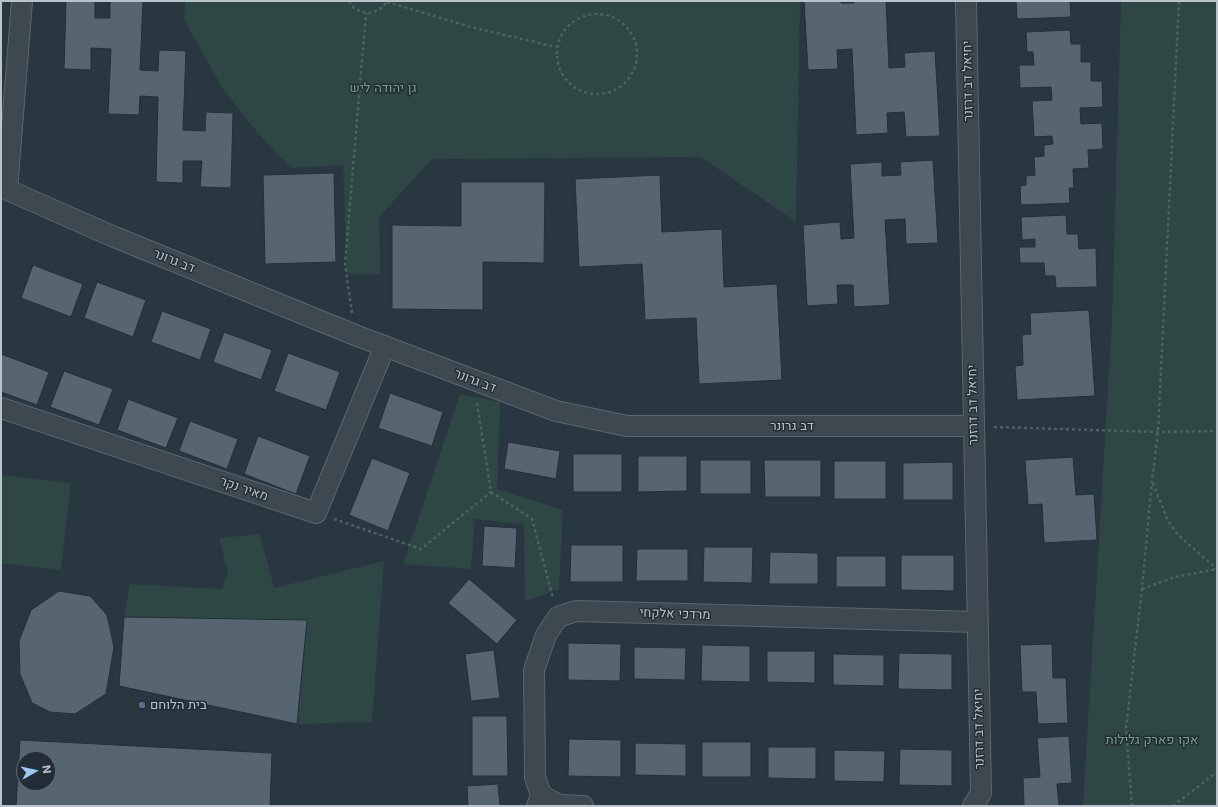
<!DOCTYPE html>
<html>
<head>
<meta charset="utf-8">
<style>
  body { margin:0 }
  #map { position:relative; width:1218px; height:807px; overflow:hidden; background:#293741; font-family:Inter,sans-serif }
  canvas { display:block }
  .frame { position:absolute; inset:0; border:2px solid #bac3cb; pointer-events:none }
  .north { position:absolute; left:16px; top:751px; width:40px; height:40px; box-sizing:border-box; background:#222d37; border:1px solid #5f6972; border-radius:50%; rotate:82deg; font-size:11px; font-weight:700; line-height:16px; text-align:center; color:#bac3cb }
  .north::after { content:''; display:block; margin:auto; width:14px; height:18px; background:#99c7f1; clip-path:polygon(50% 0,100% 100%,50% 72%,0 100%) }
</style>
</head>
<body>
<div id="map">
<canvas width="1218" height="807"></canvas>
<div class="frame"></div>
<div class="north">N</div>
</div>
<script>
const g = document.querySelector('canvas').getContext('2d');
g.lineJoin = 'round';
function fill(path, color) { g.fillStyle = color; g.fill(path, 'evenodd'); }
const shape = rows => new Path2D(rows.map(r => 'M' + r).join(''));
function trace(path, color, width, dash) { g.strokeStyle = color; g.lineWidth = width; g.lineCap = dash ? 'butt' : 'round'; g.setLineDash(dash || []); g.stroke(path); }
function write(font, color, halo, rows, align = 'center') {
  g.font = font + ' Inter,Heebo,sans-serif'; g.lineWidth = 3; g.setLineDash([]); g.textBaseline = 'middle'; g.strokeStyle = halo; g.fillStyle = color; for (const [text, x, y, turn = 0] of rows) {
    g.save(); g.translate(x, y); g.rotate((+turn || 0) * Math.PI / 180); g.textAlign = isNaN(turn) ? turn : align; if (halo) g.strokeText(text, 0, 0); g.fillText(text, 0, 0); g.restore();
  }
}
const green = shape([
  [185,1,800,1,796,222,701,157,432,159,379,217,380,274,347,274,343,165,291,168,257,132,223,89,184,20],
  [1121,1,1217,1,1217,806,1083,806,1112,320],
  [460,394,500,402,497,489,563,510,559,589,525,601,524,524,475,519,471,569,403,564],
  [1,475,71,483,61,570,1,563],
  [260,534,274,588,384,561,372,722,297,724,307,620,124,617,130,584,222,589,228,572,219,538]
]);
const building = shape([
  [66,1,95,1,95,18,110,18,110,1,143,1,140,70,158,71,159,50,186,51,183,130,205,131,206,112,233,113,231,188,200,187,202,161,183,161,183,183,156,182,158,97,140,96,139,115,108,114,111,49,91,48,91,70,64,69,66,1],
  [804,1,841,1,841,3,854,3,854,1,886,1,889,68,905,67,904,53,935,51,940,136,906,137,904,112,887,113,888,133,856,135,852,49,837,50,838,69,808,70,804,1],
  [1016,1,1070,1,1071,17,1017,19,1016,1],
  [1070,30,1071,44,1081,44,1081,62,1091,62,1091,81,1102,81,1103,107,1080,108,1081,124,1102,123,1103,149,1088,150,1089,168,1073,169,1074,188,1069,188,1070,203,1021,205,1020,186,1026,185,1026,176,1035,175,1034,157,1044,156,1044,145,1053,144,1052,136,1034,137,1032,101,1052,100,1051,87,1020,88,1019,65,1034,65,1033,52,1027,52,1026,32,1070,30],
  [933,160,938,243,906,244,905,219,885,220,890,305,854,307,853,285,837,285,838,304,807,306,803,225,840,222,841,239,854,238,850,164,882,162,882,176,901,175,900,162,933,160],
  [334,173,336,262,265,264,263,175,334,173],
  [660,175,662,232,722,229,724,287,777,284,782,380,699,384,696,318,645,320,642,264,579,267,575,179,660,175],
  [461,182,545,182,544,263,483,262,483,310,392,309,392,225,461,226,461,182],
  [1066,215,1067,234,1078,234,1079,249,1096,248,1097,287,1056,288,1055,276,1045,276,1044,263,1020,263,1019,247,1035,247,1035,239,1022,240,1021,217,1066,215],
  [33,265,83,284,71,317,21,298,33,265],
  [97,282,146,300,133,337,84,318,97,282],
  [1089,310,1095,396,1017,400,1015,366,1023,365,1022,335,1031,334,1030,313,1089,310],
  [162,311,211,329,200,360,151,342,162,311],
  [224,332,272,350,261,380,213,362,224,332],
  [288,353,340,372,326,410,274,391,288,353],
  [1,354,49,372,37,405,1,392,1,354],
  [64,371,113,389,99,425,50,407,64,371],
  [390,393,443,412,432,446,378,428,390,393],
  [128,399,178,418,166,448,117,430,128,399],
  [190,421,238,439,227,469,179,451,190,421],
  [258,436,310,456,296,494,244,474,258,436],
  [508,442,560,451,556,479,504,469,508,442],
  [573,454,622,454,622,492,573,492,573,454],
  [638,456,687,456,687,491,638,492,638,456],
  [1073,457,1076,495,1094,494,1097,540,1044,543,1042,504,1028,505,1025,460,1073,457],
  [372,458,410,473,388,531,349,515,372,458],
  [700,460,751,460,751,494,700,494,700,460],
  [764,460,821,460,821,497,765,497,764,460],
  [834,461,886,461,886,499,834,499,834,461],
  [953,462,953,500,903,500,903,463,953,462],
  [484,526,517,528,515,568,482,566,484,526],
  [571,545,623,545,623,582,570,582,571,545],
  [704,547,753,547,752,583,703,582,704,547],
  [637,549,688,549,688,581,636,581,637,549],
  [770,552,818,553,818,584,769,584,770,552],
  [901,555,954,555,954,591,901,590,901,555],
  [836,556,886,556,886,587,836,587,836,556],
  [469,579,517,620,497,644,448,603,469,579],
  [59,591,90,596,107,615,114,647,106,694,75,714,50,712,32,703,20,674,19,641,31,610,59,591],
  [124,617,307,620,297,724,119,686,124,617],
  [568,643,621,644,620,681,568,680,568,643],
  [1052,644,1053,678,1066,678,1068,723,1038,724,1036,692,1022,692,1020,645,1052,644],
  [702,645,750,646,750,682,701,681,702,645],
  [634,647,686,648,685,680,634,679,634,647],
  [494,650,500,698,471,701,465,654,494,650],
  [767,651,815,651,815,683,767,682,767,651],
  [899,653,952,654,952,690,898,689,899,653],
  [833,654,884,655,884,686,833,685,833,654],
  [472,716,507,716,508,776,472,776,472,716],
  [1069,736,1072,783,1057,784,1059,806,1024,806,1023,778,1040,777,1037,738,1069,736],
  [569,739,621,740,621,777,568,776,569,739],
  [20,740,272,753,270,806,16,806,20,740],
  [24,759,48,759,48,783,24,783,24,759],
  [702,742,751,742,751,777,702,777,702,742],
  [635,743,686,744,686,776,635,775,635,743],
  [768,747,816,747,816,779,768,778,768,747],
  [900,749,952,750,952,786,899,785,900,749],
  [834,750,885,751,884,782,834,781,834,750],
  [498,784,500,806,468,806,467,786,498,784]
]);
const path = shape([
  [349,1,354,8,360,11,366,13,372,13,378,10,383,7,387,1],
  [387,2,471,27,556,47],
  '557 54a40 40 0 1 1 80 0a40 40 0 1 1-80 0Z',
  [352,313,345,264,366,13],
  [477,403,491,492,532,519,553,598],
  [994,427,1158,432,1217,431],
  [1153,483,1168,521,1178,535,1217,569],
  [334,519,421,549,491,492],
  [1142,589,1175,577,1217,569],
  [1132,806,1126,728,1142,589,1152,481,1158,432,1179,1],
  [1173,806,1217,772]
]);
const minor = shape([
  [966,1,981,793,973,806],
  [1,187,112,236,355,335,556,411,627,426,973,426],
  [7,190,22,1],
  [1,408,316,513,385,346],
  [541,795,559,805,583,806],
  [537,806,541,795,535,777,534,670,546,635,558,617,576,611,977,622]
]);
const markers = [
  [142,705,4,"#5c6f8a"]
];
const streetNames = [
  ["יחיאל דב דרזנר",968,81,-91],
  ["דב גרונר",174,261,22],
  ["דב גרונר",475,381,21],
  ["יחיאל דב דרזנר",973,405,-91],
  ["דב גרונר",792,426],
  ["מאיר נקר",244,489,19],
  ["מרדכי אלקחי",675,614,2],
  ["יחיאל דב דרזנר",979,729,-91]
];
const parkNames = [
  ["גן יהודה ליש",383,88],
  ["אקו פארק גלילות",1152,740]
];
const poiNames = [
  ["בית הלוחם",150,705]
];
fill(green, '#2e4644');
fill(building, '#576571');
trace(building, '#242f39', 1);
trace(minor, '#5b666e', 22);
trace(path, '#4d6262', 2.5, [3, 3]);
trace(minor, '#3d4851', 20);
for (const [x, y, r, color] of markers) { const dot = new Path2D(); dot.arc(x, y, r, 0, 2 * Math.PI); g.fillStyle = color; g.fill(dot); trace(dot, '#222d37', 1.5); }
write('13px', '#bac3cb', '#222d37', streetNames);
write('13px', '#7a9f7e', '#222d37', parkNames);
write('13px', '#bac3cb', '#222d37', poiNames, 'left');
</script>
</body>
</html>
